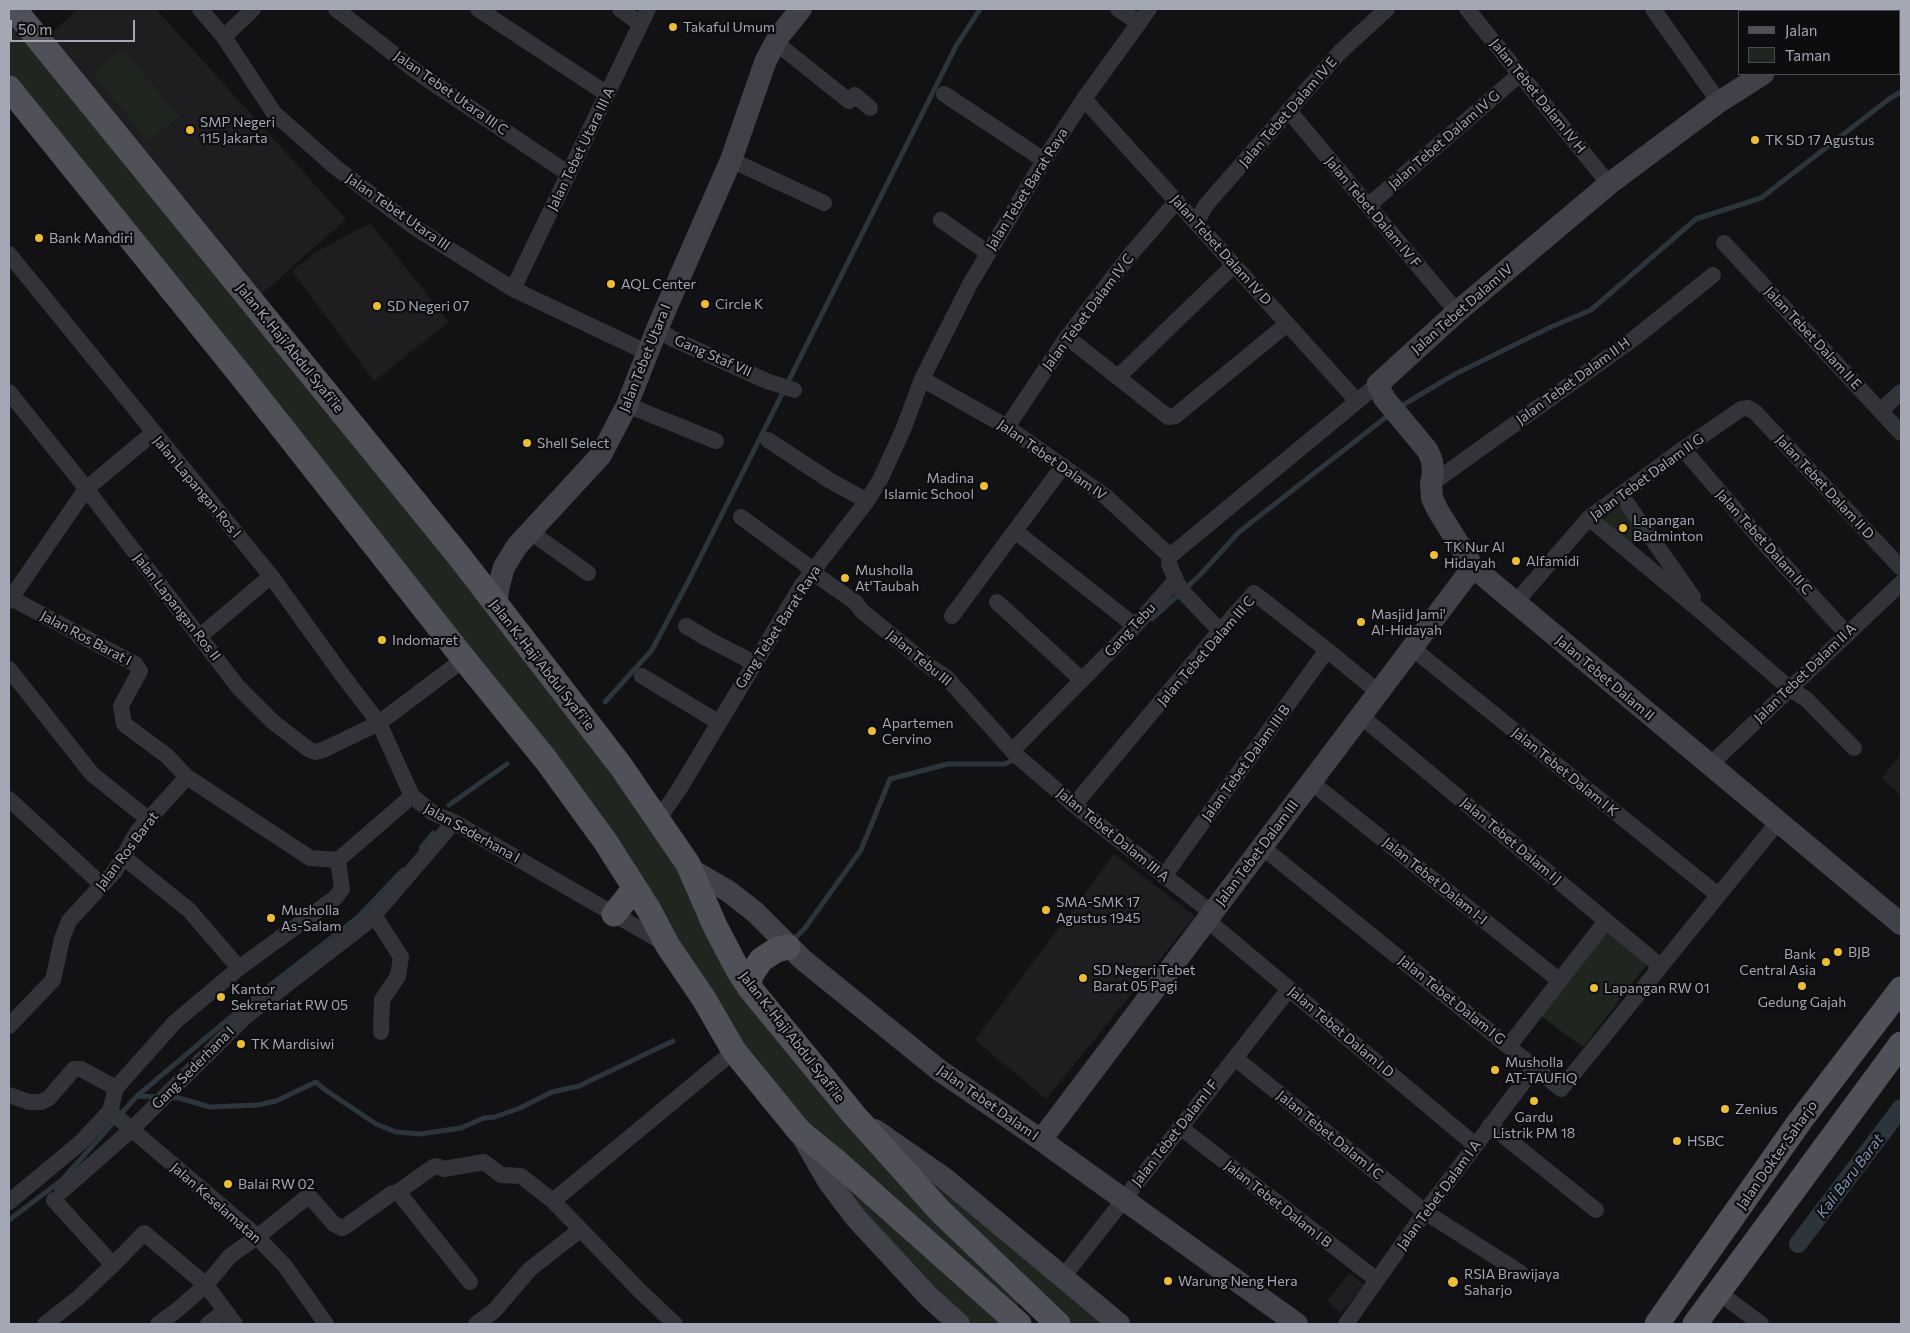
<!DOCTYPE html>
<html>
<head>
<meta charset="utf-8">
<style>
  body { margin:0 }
  #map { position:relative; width:1910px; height:1333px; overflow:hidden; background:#121214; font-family:Commissioner,sans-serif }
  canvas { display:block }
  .frame { position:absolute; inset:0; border:10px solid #a4a7b4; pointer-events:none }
  .legend { position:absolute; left:1738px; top:10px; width:162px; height:65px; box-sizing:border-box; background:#0d0d0f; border:1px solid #494b51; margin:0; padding:6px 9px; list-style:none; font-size:15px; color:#a4a7b4 }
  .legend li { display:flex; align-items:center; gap:10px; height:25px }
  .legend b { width:25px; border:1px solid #494b51 }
  .scale { position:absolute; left:10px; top:20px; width:125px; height:22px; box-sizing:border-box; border:2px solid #a4a7b4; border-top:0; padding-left:6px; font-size:15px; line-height:18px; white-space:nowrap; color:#a4a7b4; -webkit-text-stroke:4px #0d0d0f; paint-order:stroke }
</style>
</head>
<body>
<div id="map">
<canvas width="1910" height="1333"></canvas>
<div class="frame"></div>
<ul class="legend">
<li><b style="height:6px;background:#4f5058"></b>Jalan</li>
<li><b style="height:14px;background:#1f2620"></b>Taman</li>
</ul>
<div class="scale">50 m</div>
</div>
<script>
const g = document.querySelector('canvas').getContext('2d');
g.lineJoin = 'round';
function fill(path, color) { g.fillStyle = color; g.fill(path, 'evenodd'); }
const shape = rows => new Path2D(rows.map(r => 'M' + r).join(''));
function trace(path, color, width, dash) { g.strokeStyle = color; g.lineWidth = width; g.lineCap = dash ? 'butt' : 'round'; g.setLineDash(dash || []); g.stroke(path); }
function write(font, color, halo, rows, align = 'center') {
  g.font = font + ' Commissioner,sans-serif'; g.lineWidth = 4.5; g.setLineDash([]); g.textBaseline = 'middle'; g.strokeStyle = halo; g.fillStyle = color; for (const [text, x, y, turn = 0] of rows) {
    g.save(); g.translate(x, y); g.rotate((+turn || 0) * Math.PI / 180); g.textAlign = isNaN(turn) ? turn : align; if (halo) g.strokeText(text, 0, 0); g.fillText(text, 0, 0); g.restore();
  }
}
const built = shape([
  [78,9,156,9,346,219,253,302,42,41],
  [370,223,449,322,374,381,292,271,316,252],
  [1901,754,1901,796,1882,778],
  [1114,854,1195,916,1046,1099,975,1040],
  [1350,1273,1364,1285,1341,1313,1327,1301]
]);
const green = shape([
  [9,9,459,556,713,921,854,1115,1119,1324,1058,1324,1026,1295,1009,1315,1019,1324,959,1324,856,1218,649,910,9,86],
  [123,49,178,117,148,141,93,73],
  [1619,506,1644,536,1627,550,1602,520],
  [1608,930,1648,963,1583,1047,1538,1014]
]);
const stream = shape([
  [1398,408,1455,374,1551,327,1591,310,1696,219,1761,198,1889,99,1901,92],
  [1152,619,1200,575,1239,532,1390,414],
  [605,702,652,650,689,580,956,46,980,9],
  [449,805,507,764],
  [421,848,433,833],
  [792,941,805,928,861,850,890,779,948,764,1005,764,1015,759],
  [137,1096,160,1097],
  [168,1097,179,1098,210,1107,258,1105,276,1101,316,1082,324,1089,376,1124,396,1132,420,1134,461,1128,484,1118,495,1117,520,1108,552,1092,579,1086,673,1041],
  [9,1220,62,1180,137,1096,251,1000,357,918,403,870]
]);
const canal = shape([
  [1798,1244,1901,1108]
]);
const street = shape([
  [200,9,224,37,274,113,334,166,414,227,513,289,648,353],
  [336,9,421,75,569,174],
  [478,9,607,94],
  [620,9,640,24],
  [1118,9,1139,23],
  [1467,9,1609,184],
  [1653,9,1719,102],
  [1815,9,1816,11],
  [224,37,253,9],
  [775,42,849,101,855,95,870,108],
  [944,94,1044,160],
  [1084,99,1357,401],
  [1289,111,1457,312],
  [731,160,824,203],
  [1368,206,1520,74],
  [941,220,988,253],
  [1196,223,1206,205,1340,52,1387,9],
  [1724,243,1901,433],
  [9,254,271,576,343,676,379,723,412,796,433,813,454,822,666,944],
  [513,289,648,9],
  [657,329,673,339,769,382],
  [1067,337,1168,417,1175,416,1287,324],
  [1118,377,1234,265],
  [922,379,1007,427,1105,496,1170,556,1169,564,1178,585,1185,594,1220,631],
  [773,383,794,390],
  [9,392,78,478,238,687,272,721,308,749,315,752,323,750,379,723,464,659],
  [627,405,716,441],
  [1880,411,1901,392],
  [1007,427,1067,337,1130,255,1177,201],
  [768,440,829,480,867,501],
  [1683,449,1763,542,1847,634],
  [1431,484,1636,337,1713,275],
  [1621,495,1693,597],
  [741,517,805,564,812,572,855,602,862,611,929,666,947,678,1016,755,1074,805,1212,913],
  [1589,518,1704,614,1789,688,1806,699,1854,748],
  [529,531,588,573],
  [1015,531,1135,626],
  [1170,556,1378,384],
  [9,597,135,664,140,671,121,706,124,724,167,756,187,777,310,858,338,860],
  [9,601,86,489,153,433],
  [997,602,1082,680],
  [1515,603,1589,518,1683,449,1741,409,1748,408,1755,412,1901,568],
  [952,616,1063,466],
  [686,626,708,639,754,663],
  [199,637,271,576],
  [1412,648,1718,895],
  [9,669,92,774,148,819],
  [642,676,718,722],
  [1361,716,1660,966],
  [1012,751,1135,626,1176,580],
  [1710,765,1901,583],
  [1311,782,1560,981],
  [9,799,102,885],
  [1074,805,1220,631,1254,593,1327,650,1378,692],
  [657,821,678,791,802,585,867,501,880,480,903,430,922,379,970,284,1044,160,1084,99,1149,9],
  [1262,847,1561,1089,1778,822],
  [122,856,189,910,239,968],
  [338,860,412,796],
  [1164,876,1327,650],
  [374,915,401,957,398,976,382,1000,381,1032],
  [1207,920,1475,1145],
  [9,1026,53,980,62,939,69,921,115,871,137,832,187,777],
  [1509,1046,1606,921],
  [1235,1058,1425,1212,1521,1273],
  [9,1095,29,1102,41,1102,49,1098,74,1069,81,1069,116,1088],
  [110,1111,251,1231,285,1266,326,1324],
  [1490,1125,1596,1210],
  [1180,1127,1377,1280],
  [62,1191,131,1130,245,1017,369,921,454,822],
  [398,1192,433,1167,437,1166,444,1169,484,1162,501,1175,521,1176,553,1201,640,1291,675,1324],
  [54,1200,113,1265],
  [553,1201,734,1051],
  [9,1202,80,1143,110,1111,116,1088,175,1022,239,968,335,898,342,889,338,860],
  [1063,1277,1289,989],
  [1718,1292,1761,1324],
  [45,1324,78,1298,113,1265,144,1233,206,1285,235,1324],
  [158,1324,176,1311,206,1285,230,1256,257,1237,307,1197,310,1197,334,1224,342,1228,346,1226,391,1194,398,1192,470,1282],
  [208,1324,225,1311],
  [476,1324,494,1311,530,1269,580,1230],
  [1346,1324,1425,1212,1535,1067]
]);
const secondary = shape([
  [1859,11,1863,9],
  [1763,74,1719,102,1609,184,1457,312,1378,384,1384,398,1428,451,1432,461,1433,473,1431,484,1432,498,1437,509,1473,567,1901,924],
  [496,606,499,585,504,567,517,546,601,455,627,405,657,329,731,160,766,60,779,36,801,9],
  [690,869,728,891,755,912,802,959,939,1070,1041,1140,1297,1324],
  [875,1130,944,1178,1119,1324],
  [802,1136,828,1181,856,1218,929,1297,959,1324],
  [1041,1140,1473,567]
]);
const primary = shape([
  [14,9,459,556,620,765,688,864,715,926,738,970,749,987,854,1115,940,1211,1058,1324],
  [9,88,243,378,464,659,546,760,605,841,649,910,668,946,704,999,734,1051,800,1132,837,1162,1019,1324],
  [614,914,635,888],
  [749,987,751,975,761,960,776,950,788,947],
  [1657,1324,1800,1121,1901,989],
  [1695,1324,1901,1044]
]);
const markers = [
  [673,27,5,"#edbe31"],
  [190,130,5,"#edbe31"],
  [1755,140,5,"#edbe31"],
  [39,238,5,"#edbe31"],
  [611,284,5,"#edbe31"],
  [705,304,5,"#edbe31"],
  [377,306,5,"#edbe31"],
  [527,443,5,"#edbe31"],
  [984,486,5,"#edbe31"],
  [1623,528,5,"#edbe31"],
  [1434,555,5,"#edbe31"],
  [1516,561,5,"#edbe31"],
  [845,578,5,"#edbe31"],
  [1361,622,5,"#edbe31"],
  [382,640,5,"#edbe31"],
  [872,731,5,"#edbe31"],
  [1046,910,5,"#edbe31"],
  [271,918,5,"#edbe31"],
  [1838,952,5,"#edbe31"],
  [1826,962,5,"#edbe31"],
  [1083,978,5,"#edbe31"],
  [1802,986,5,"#edbe31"],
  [1594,988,5,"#edbe31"],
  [221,997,5,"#edbe31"],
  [241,1044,5,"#edbe31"],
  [1495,1070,5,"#edbe31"],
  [1534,1101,5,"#edbe31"],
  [1725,1109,5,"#edbe31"],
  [1677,1141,5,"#edbe31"],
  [228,1184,5,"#edbe31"],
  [1168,1281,5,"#edbe31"],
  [1453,1282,6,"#edbe31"]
];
const poiNames = [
  ["Takaful Umum",683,27],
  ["SMP Negeri",200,122],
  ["115 Jakarta",200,138],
  ["TK SD 17 Agustus",1765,140],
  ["Bank Mandiri",49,238],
  ["AQL Center",621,284],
  ["Circle K",715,304],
  ["SD Negeri 07",387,306],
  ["Shell Select",537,443],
  ["Madina",974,478,"right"],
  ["Islamic School",974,494,"right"],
  ["Lapangan",1633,520],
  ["Badminton",1633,536],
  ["TK Nur Al",1444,547],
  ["Hidayah",1444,563],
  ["Alfamidi",1526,561],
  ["Musholla",855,570],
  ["At'Taubah",855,586],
  ["Masjid Jami'",1371,614],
  ["Al-Hidayah",1371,630],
  ["Indomaret",392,640],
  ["Apartemen",882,723],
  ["Cervino",882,739],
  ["SMA-SMK 17",1056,902],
  ["Agustus 1945",1056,918],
  ["Musholla",281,910],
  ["As-Salam",281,926],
  ["BJB",1848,952],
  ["Bank",1816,954,"right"],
  ["Central Asia",1816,970,"right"],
  ["SD Negeri Tebet",1093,970],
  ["Barat 05 Pagi",1093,986],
  ["Lapangan RW 01",1604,988],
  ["Kantor",231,989],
  ["Sekretariat RW 05",231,1005],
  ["Gedung Gajah",1802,1002,"center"],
  ["TK Mardisiwi",251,1044],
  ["Musholla",1505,1062],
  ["AT-TAUFIQ",1505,1078],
  ["Zenius",1735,1109],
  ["Gardu",1534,1117,"center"],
  ["Listrik PM 18",1534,1133,"center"],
  ["HSBC",1687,1141],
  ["Balai RW 02",238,1184],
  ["RSIA Brawijaya",1464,1274],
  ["Saharjo",1464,1290],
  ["Warung Neng Hera",1178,1281]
];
const streetNames = [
  ["Jalan Tebet Utara III C",451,93,35],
  ["Jalan Tebet Dalam IV H",1538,96,51],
  ["Jalan Tebet Dalam IV E",1288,112,-49],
  ["Jalan Tebet Dalam IV G",1444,140,-41],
  ["Jalan Tebet Utara III A",581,149,-64],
  ["Jalan Tebet Barat Raya",1027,189,-58],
  ["Jalan Tebet Utara III",398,212,35],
  ["Jalan Tebet Dalam IV F",1373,212,50],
  ["Jalan Tebet Dalam IV D",1221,250,48],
  ["Jalan Tebet Dalam IV",1462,309,-41],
  ["Jalan Tebet Dalam IV C",1088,312,-53],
  ["Jalan Tebet Dalam II E",1813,338,47],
  ["Jalan K. Haji Abdul Syafi'ie",290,348,51],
  ["Gang Staf VII",713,356,24],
  ["Jalan Tebet Utara I",645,358,-68],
  ["Jalan Tebet Dalam II H",1573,381,-36],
  ["Jalan Tebet Dalam IV",1052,460,35],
  ["Jalan Tebet Dalam II G",1647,477,-36],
  ["Jalan Lapangan Ros I",197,487,50],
  ["Jalan Tebet Dalam II D",1825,487,47],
  ["Jalan Tebet Dalam II C",1764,542,48],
  ["Jalan Lapangan Ros II",177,607,52],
  ["Gang Tebet Barat Raya",778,627,-57],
  ["Gang Tebu",1130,630,-47],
  ["Jalan Ros Barat I",86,638,28],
  ["Jalan Tebet Dalam III C",1206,651,-49],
  ["Jalan Tebu III",919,658,39],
  ["Jalan K. Haji Abdul Syafi'ie",542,665,52],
  ["Jalan Tebet Dalam II A",1805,673,-44],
  ["Jalan Tebet Dalam II",1605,678,40],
  ["Jalan Tebet Dalam III B",1246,763,-54],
  ["Jalan Tebet Dalam I K",1565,772,39],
  ["Jalan Sederhana I",472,833,29],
  ["Jalan Tebet Dalam III A",1113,835,39],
  ["Jalan Tebet Dalam I J",1511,841,40],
  ["Jalan Ros Barat",127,851,-53],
  ["Jalan Tebet Dalam III",1257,853,-53],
  ["Jalan Tebet Dalam I-I",1435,881,39],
  ["Jalan Tebet Dalam I G",1452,1000,39],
  ["Jalan Tebet Dalam I D",1341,1032,40],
  ["Jalan K. Haji Abdul Syafi'ie",792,1037,52],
  ["Gang Sederhana I",193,1068,-45],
  ["Jalan Tebet Dalam I",988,1103,35],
  ["Jalan Tebet Dalam I F",1175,1133,-52],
  ["Jalan Tebet Dalam I C",1330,1135,39],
  ["Jalan Dokter Saharjo",1777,1155,-55],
  ["Jalan Tebet Dalam I A",1439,1195,-54],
  ["Jalan Keselamatan",216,1203,41],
  ["Jalan Tebet Dalam I B",1278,1204,38]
];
const waterNames = [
  ["Kali Baru Barat",1850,1176,-53]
];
fill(built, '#1e1e21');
fill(green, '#1f2620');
trace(stream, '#2c343c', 5);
trace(canal, '#2c343c', 18);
trace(street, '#333439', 16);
trace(secondary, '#414249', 22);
trace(primary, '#4f5058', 25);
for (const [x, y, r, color] of markers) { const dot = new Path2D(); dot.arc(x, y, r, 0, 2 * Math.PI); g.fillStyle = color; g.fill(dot); trace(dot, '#0d0d0f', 2); }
write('14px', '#a4a7b4', '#0d0d0f', poiNames, 'left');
write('14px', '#a4a7b4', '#0d0d0f', streetNames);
write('italic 15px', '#7b92af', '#0d0d0f', waterNames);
</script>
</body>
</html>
